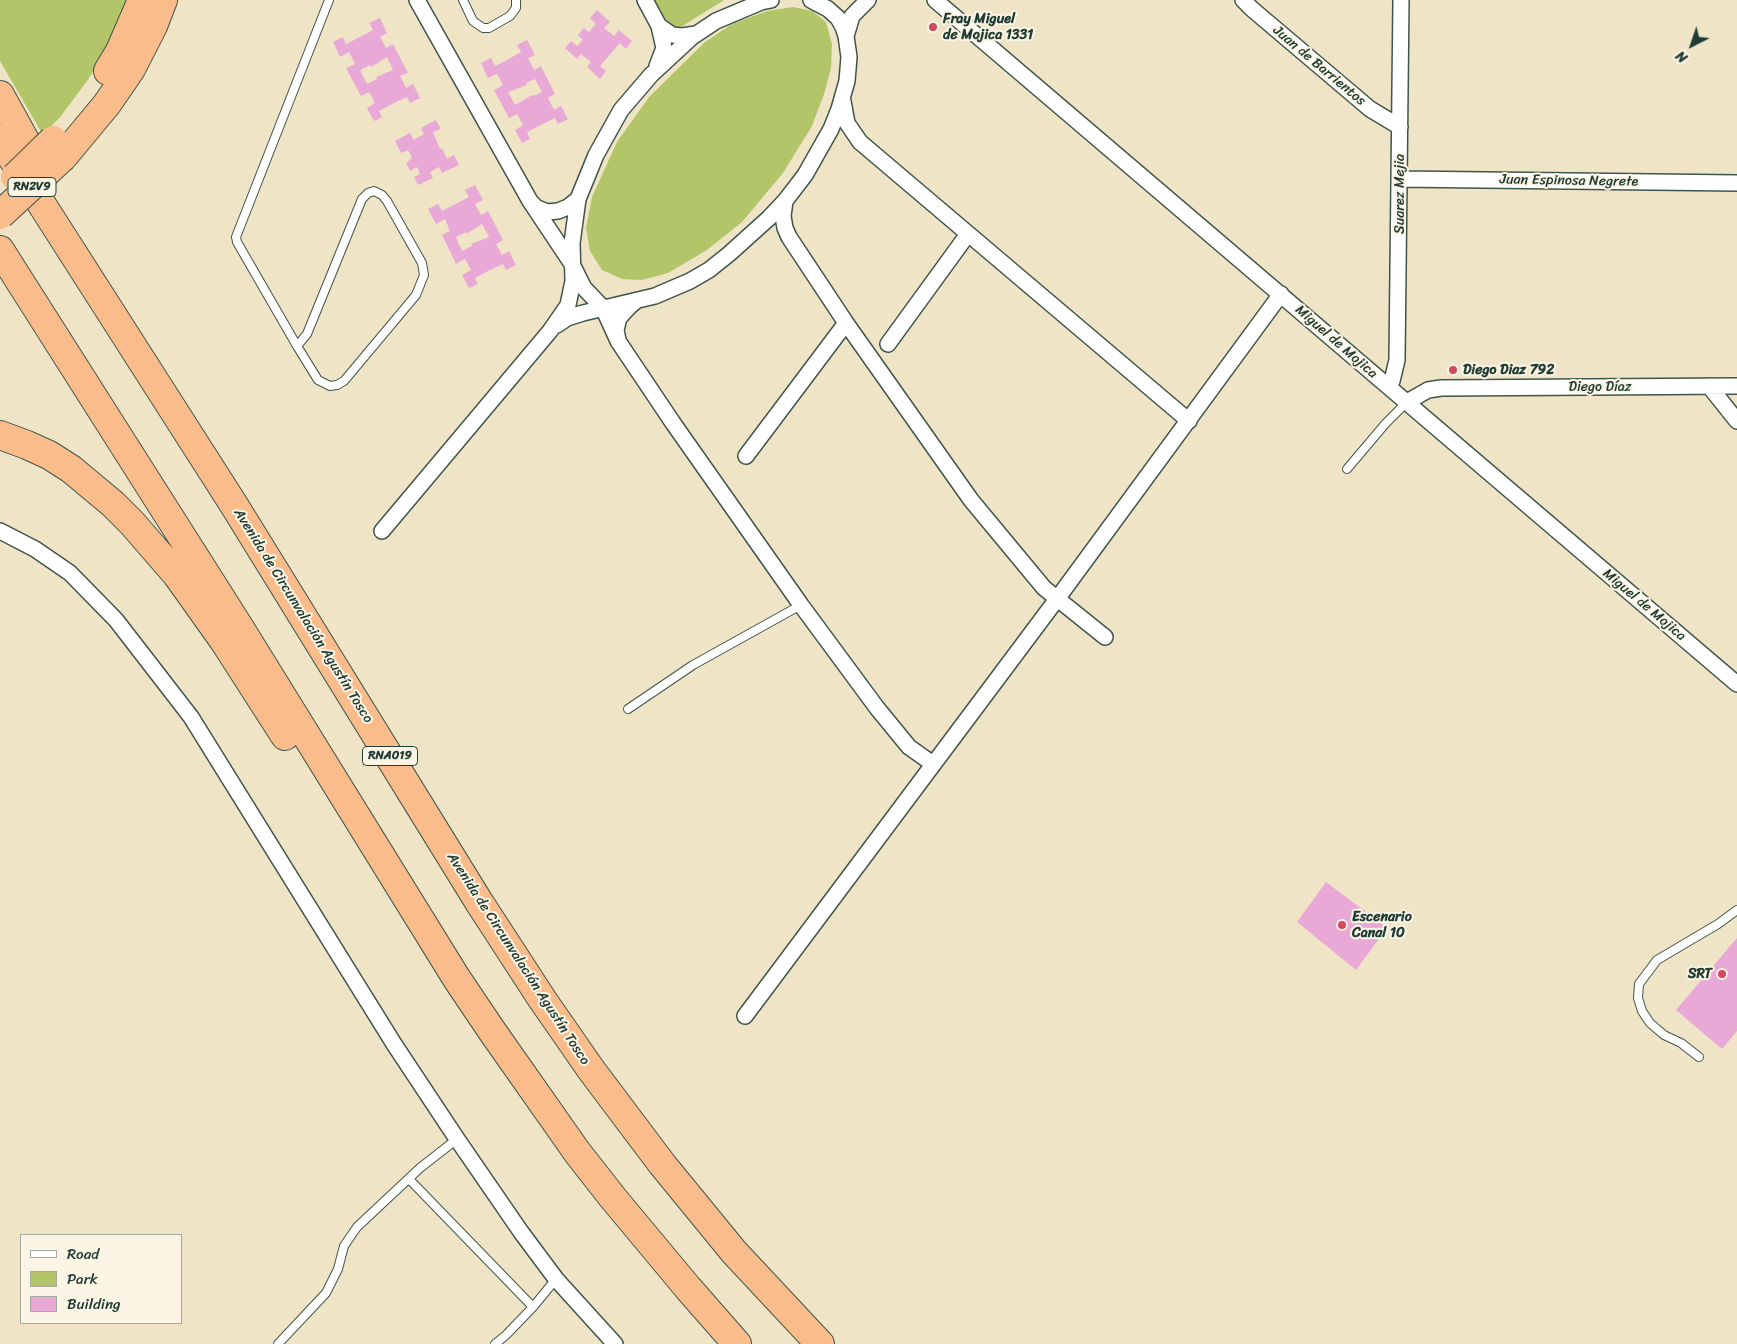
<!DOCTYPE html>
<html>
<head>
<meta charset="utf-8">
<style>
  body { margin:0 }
  #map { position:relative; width:1737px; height:1344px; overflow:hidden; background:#f0e4c6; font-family:Sriracha,sans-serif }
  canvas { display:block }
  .legend { position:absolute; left:20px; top:1234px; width:162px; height:90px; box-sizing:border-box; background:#fcf5e5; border:1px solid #a4ab9e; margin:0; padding:6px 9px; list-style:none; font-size:15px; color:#1f3d34 }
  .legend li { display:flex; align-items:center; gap:10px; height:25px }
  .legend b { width:25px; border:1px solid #a4ab9e }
  .north { position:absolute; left:1667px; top:20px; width:50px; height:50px; -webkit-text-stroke:4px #fcf5e5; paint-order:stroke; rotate:221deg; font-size:14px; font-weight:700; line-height:20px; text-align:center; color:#1f3d34 }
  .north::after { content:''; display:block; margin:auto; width:18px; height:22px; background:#1f3d34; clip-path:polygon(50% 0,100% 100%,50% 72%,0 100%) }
</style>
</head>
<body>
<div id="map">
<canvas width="1737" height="1344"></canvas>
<ul class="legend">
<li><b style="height:6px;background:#fff"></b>Road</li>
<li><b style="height:14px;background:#b2c569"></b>Park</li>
<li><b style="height:14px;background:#e9a9d7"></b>Building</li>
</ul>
<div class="north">N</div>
</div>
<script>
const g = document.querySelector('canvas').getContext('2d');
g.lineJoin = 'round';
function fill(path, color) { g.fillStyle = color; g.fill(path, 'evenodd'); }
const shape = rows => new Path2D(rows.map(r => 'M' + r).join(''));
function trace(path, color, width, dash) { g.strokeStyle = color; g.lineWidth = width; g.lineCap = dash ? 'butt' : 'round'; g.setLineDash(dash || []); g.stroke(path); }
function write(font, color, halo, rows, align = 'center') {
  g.font = font + ' Sriracha,sans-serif'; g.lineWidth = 4; g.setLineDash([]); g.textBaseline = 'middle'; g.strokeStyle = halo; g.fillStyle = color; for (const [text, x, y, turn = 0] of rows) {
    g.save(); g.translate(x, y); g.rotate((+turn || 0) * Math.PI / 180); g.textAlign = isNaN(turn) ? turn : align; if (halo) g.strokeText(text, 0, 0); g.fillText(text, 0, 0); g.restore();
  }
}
const green = shape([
  [0,0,130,0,119,31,87,81,61,116,43,135,0,61],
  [654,0,724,0,676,30,667,25],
  [793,7,812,11,826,22,832,44,831,68,824,94,812,126,783,173,742,222,707,250,668,273,642,280,622,279,602,270,590,251,586,228,592,197,617,142,649,97,705,42,732,24,767,11]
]);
const building = shape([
  [597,10,610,22,604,28,614,36,619,30,632,41,626,49,620,43,600,66,606,71,600,79,587,67,591,62,581,54,577,59,565,48,571,41,577,46,583,40,578,35,584,28,589,32,596,24,590,18],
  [380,18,387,33,380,37,386,48,393,44,408,73,400,76,406,88,413,84,420,98,410,103,407,97,396,102,379,111,382,117,374,121,367,108,375,103,369,92,361,96,346,68,355,64,349,52,340,57,333,42,343,37,346,44,364,35,373,30,369,23],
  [387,57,393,70,376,77,377,79,367,84,360,70,370,65,371,67],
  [527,40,535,55,528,58,534,70,541,66,555,94,548,98,554,110,561,106,568,119,558,124,555,118,527,132,530,139,522,143,515,130,523,125,517,114,509,118,494,90,503,85,497,74,488,78,481,63,491,58,495,66,505,61,521,52,517,45],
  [535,79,542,92,533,96,532,95,515,105,508,92,527,85,526,83],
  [436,120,441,129,433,132,440,149,442,148,447,159,454,155,459,165,442,173,439,167,430,172,433,178,418,185,414,177,420,174,417,167,410,171,406,163,412,158,408,150,401,153,395,141,410,133,414,140,424,134,421,128],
  [475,185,483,200,475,204,481,215,488,211,503,240,496,244,502,255,509,251,516,265,506,270,503,264,486,272,475,278,478,284,469,288,462,275,471,270,465,259,456,264,442,235,450,231,445,219,436,224,428,209,438,204,442,211,469,197,465,190],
  [482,224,489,237,471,244,472,246,462,251,456,237,466,232,466,234],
  [1326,882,1387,928,1356,970,1297,922],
  [1737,938,1737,1031,1722,1049,1676,1010]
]);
const service = shape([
  [463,0,473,21,483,28,489,28,510,16,516,8,516,0],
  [297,346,307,334,362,199,368,193,374,191,382,195,387,201,422,263,424,275,416,295,344,381,337,385,330,386,318,380,297,346,237,242,236,237,329,0],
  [1347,469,1386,423,1407,402],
  [628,709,693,665,801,605],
  [1699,1057,1681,1043,1664,1035,1650,1023,1642,1011,1638,998,1639,984,1657,960,1718,924,1737,910],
  [409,1179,533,1307],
  [278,1344,326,1293,338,1269,344,1246,357,1227,420,1168,457,1139],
  [495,1344,506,1335,533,1307,556,1279]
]);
const minor = shape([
  [417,0,530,201,572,264,584,288,603,308,618,341,673,423,801,605,877,708,909,747,933,764],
  [645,0,659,26],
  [935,0,1737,684],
  [1243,0,1252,9,1370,109,1400,127],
  [846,36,852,16,868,0],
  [657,66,664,48,659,26,672,35,682,36,696,34],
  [843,101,847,123,860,142,1189,421],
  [1400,179,1737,183],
  [785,201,783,216,785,228,789,237,846,323,971,500,1044,588,1105,637],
  [533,204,535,207,547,212,558,211,568,207,578,199],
  [557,325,567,318,583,313,655,296,690,281,709,270,729,254,769,218,785,201,805,175,831,129,839,109,847,81,849,57,846,36,843,27,838,18,828,9,811,0],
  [618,340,616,330,619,318,630,306,636,301],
  [888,344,968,234],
  [1388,386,1392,381,1397,360,1401,0],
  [1709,386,1737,421],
  [1407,402,1428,390,1441,388,1737,386],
  [746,456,846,323],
  [0,531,35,549,70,573,116,620,191,717,394,1044,457,1139,521,1232,556,1279,615,1344],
  [382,531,550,331,568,305,573,281,572,243,578,199,596,155,621,110,651,75,692,37,716,21,761,2,771,0],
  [745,1016,1057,599,1281,294]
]);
const motorway = shape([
  [108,71,120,51,142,0],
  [0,95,42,171],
  [0,139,234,505,479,902,542,999,592,1071,662,1164,734,1252,820,1344],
  [63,157,107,104,131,69,153,26,163,0],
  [0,250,238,625,457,979,492,1031,577,1152,613,1198,688,1288,737,1344],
  [0,435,27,445,49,455,71,469,113,504,132,523,177,575,224,641,285,736]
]);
const motorwayBridge = shape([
  [15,177,53,140],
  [0,215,63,157]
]);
const markers = [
  [933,27,5,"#d1495b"],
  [1453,370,5,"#d1495b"],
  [1342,925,5,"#d1495b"],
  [1722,974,5,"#d1495b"]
];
const shields = [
  [32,187,48],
  [390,756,55]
];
const shieldNames = [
  ["RN2V9",32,187],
  ["RNA019",390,756]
];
const poiNames = [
  ["Fray Miguel",943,19],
  ["de Mojica 1331",943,35],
  ["Diego Diaz 792",1463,370],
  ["Escenario",1352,917],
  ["Canal 10",1352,933],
  ["SRT",1712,974,"right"]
];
const streetNames = [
  ["Juan de Barrientos",1319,66,40],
  ["Juan Espinosa Negrete",1569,181,1],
  ["Suarez Mejia",1400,194,-90],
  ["Miguel de Mojica",1336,342,41],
  ["Diego Díaz",1600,387],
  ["Miguel de Mojica",1644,605,40],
  ["Avenida de Circunvalación Agustín Tosco",303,616,58],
  ["Avenida de Circunvalación Agustín Tosco",518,959,57]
];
fill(green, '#b2c569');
fill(building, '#e9a9d7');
trace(service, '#3e564a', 10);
trace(minor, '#3e564a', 18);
trace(motorway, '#3e564a', 30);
trace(service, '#fff', 8);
trace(minor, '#fff', 15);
trace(motorway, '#f9bc8a', 28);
trace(motorwayBridge, '#3e564a', 30, []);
trace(motorwayBridge, '#f9bc8a', 28);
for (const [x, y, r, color] of markers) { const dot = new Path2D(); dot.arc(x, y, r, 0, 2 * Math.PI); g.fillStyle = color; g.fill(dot); trace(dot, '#fcf5e5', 2); }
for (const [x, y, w] of shields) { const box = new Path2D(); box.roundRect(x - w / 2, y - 9.5, w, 19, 4); g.fillStyle = '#fcf5e5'; g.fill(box); trace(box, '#1f3d34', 1); }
write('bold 12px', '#1f3d34', null, shieldNames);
write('bold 14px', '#1f3d34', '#fcf5e5', poiNames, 'left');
write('14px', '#1f3d34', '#fcf5e5', streetNames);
</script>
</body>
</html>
